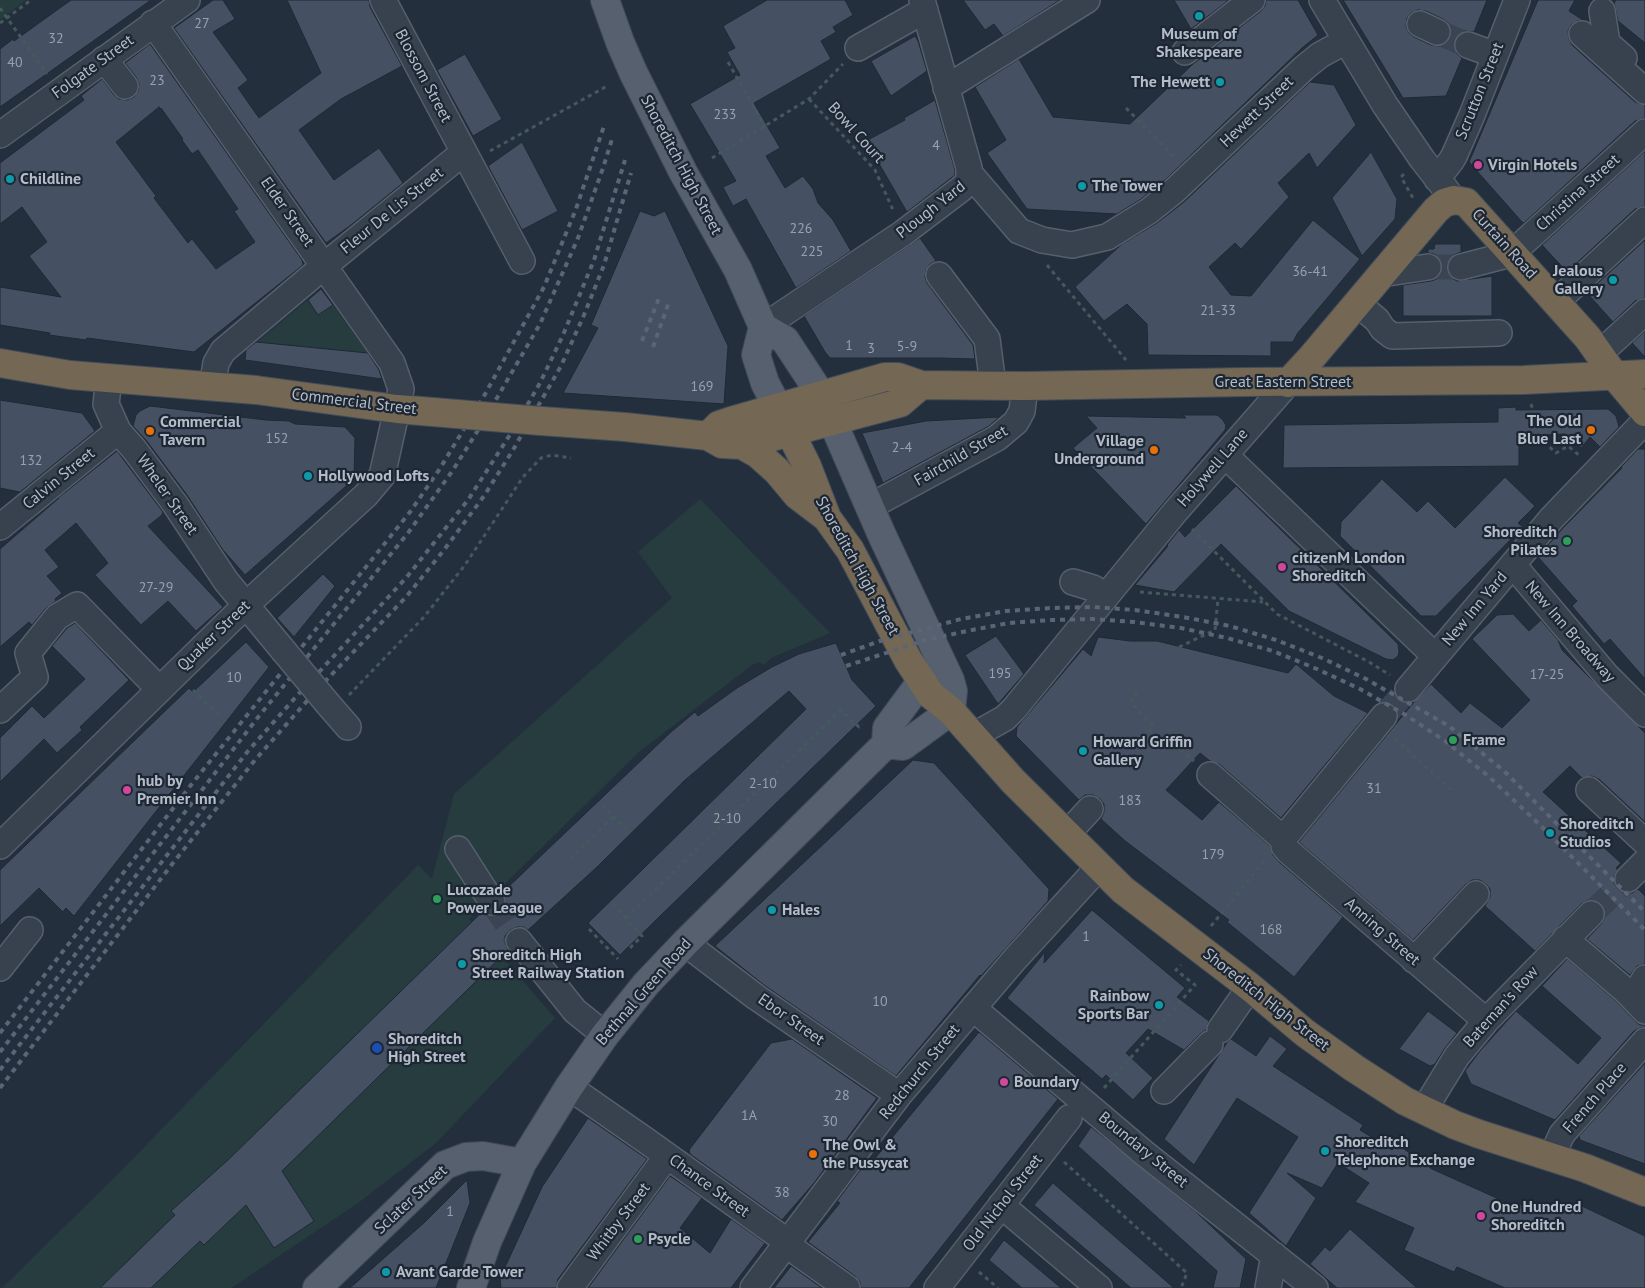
<!DOCTYPE html>
<html>
<head>
<meta charset="utf-8">
<style>
  body { margin:0 }
  canvas { display:block; background:#242f3e }
</style>
</head>
<body>
<canvas width="1645" height="1288"></canvas>
<script>
const g = document.querySelector('canvas').getContext('2d');
g.lineJoin = 'round';
function fill(path, color) { g.fillStyle = color; g.fill(path, 'evenodd'); }
const shape = rows => new Path2D(rows.map(r => 'M' + r).join(''));
function trace(path, color, width, dash) { g.strokeStyle = color; g.lineWidth = width; g.lineCap = dash ? 'butt' : 'round'; g.setLineDash(dash || []); g.stroke(path); }
function write(font, color, halo, rows, align = 'center') {
  g.font = font + ' "PT Sans",sans-serif'; g.lineWidth = 4.5; g.setLineDash([]); g.textBaseline = 'middle'; g.strokeStyle = halo; g.fillStyle = color; for (const [text, x, y, turn = 0] of rows) {
    g.save(); g.translate(x, y); g.rotate((+turn || 0) * Math.PI / 180); g.textAlign = isNaN(turn) ? turn : align; if (halo) g.strokeText(text, 0, 0); g.fillText(text, 0, 0); g.restore();
  }
}
const green = shape([
  [0,0,26,0,0,20],
  [308,300,318,315,333,305,368,353,257,342],
  [700,499,830,633,771,658,763,665,760,662,752,665,639,752,469,919,555,1018,436,1143,358,1203,231,1288,2,1288,121,1171,418,865,432,879,454,794,672,598,638,552]
]);
const building = shape([
  [71,0,151,0,0,107,0,49,13,39,14,41,71,0],
  [213,0,223,0,235,19,213,32,248,80,238,88,259,118,321,73,287,0,369,0,370,7,402,66,341,99,299,130,334,180,379,148,403,183,351,225,326,243,174,28,213,0],
  [767,0,845,0,853,15,833,27,836,32,821,41,831,59,754,103,780,148,766,156,785,188,803,176,813,189,818,203,833,220,851,251,796,288,746,199,733,206,723,187,736,181,690,104,740,75,727,52,735,48,723,26,767,0],
  [963,0,1060,0,1003,36,994,24,985,30,963,0],
  [1174,0,1229,0,1191,29,1174,0],
  [1266,0,1298,0,1318,35,1302,48,1165,180,1141,199,1117,214,1027,209,987,153,1006,140,975,87,1019,59,1053,117,1130,124,1193,64,1261,11,1265,6,1266,0],
  [1343,0,1487,0,1474,32,1465,31,1459,34,1455,40,1454,48,1457,54,1462,58,1446,96,1403,98,1343,0],
  [1418,10,1426,11,1443,19,1448,23,1451,31,1450,39,1446,43,1439,46,1431,45,1414,37,1409,33,1406,26,1407,18,1411,13,1418,10],
  [1538,0,1575,0,1569,11,1583,20,1577,21,1571,25,1568,31,1569,39,1572,45,1635,102,1645,105,1645,118,1635,121,1524,223,1522,222,1469,162,1538,0],
  [1616,0,1645,0,1645,43,1618,21,1614,3,1616,0],
  [915,36,918,41,927,71,891,96,871,61,915,36],
  [150,44,302,260,303,265,194,352,87,338,86,340,49,335,50,333,0,325,0,287,61,297,29,256,47,242,22,207,0,224,0,163,84,100,81,96,102,79,114,95,119,99,127,100,134,97,138,91,139,84,136,77,125,63,150,44],
  [159,107,160,109,161,108,183,139,182,140,192,154,198,150,238,209,234,211,255,242,216,269,192,239,188,243,154,198,156,196,116,142,159,107],
  [465,54,502,119,473,136,437,70,465,54],
  [1310,82,1334,85,1356,125,1317,168,1309,153,1278,183,1289,197,1241,249,1235,243,1209,267,1231,295,1251,296,1313,220,1360,259,1297,334,1293,342,1271,342,1271,356,1148,355,1147,324,1127,304,1104,321,1075,287,1122,244,1157,223,1184,202,1310,82],
  [935,100,955,170,955,175,907,212,866,141,905,120,904,118,935,100],
  [522,142,558,211,522,230,488,166,522,142],
  [1645,151,1645,206,1635,209,1567,272,1542,245,1645,151],
  [1371,152,1397,199,1395,219,1362,256,1332,198,1371,152],
  [640,211,654,216,665,211,728,346,724,404,563,393,598,328,591,325,640,211],
  [920,238,936,261,930,264,926,270,925,277,927,283,973,345,975,359,942,358,830,358,825,352,804,316,920,238],
  [1645,240,1645,298,1635,301,1613,322,1587,293,1645,240],
  [1435,244,1461,244,1461,252,1451,256,1447,264,1447,270,1450,277,1457,281,1492,276,1492,316,1403,316,1403,285,1431,281,1437,279,1441,273,1442,265,1440,258,1434,254,1428,253,1428,249,1434,249,1435,244],
  [321,289,333,305,318,315,308,300,321,289],
  [1645,331,1645,357,1632,343,1645,331],
  [256,342,368,353,379,370,382,379,245,360,246,350,256,342],
  [0,400,82,413,95,431,20,492,0,488,0,400],
  [150,406,266,420,289,421,295,424,345,427,355,438,354,479,245,575,223,550,187,495,146,440,133,426,136,415,140,411,150,406],
  [1516,407,1516,410,1608,409,1616,416,1619,427,1600,447,1590,437,1581,448,1565,434,1519,436,1519,466,1283,468,1284,425,1498,422,1498,408,1516,407],
  [1183,415,1217,415,1222,419,1226,425,1225,430,1146,524,1073,448,1097,428,1086,416,1186,418,1183,415],
  [999,417,989,426,883,483,862,433,926,421,999,417],
  [1638,449,1645,449,1645,679,1610,639,1604,644,1572,606,1577,601,1538,557,1562,529,1622,468,1621,467,1638,449],
  [117,451,163,512,162,515,148,526,223,607,196,631,168,601,141,625,95,575,108,563,76,523,45,550,59,567,47,576,62,593,55,599,56,601,46,608,32,625,29,622,0,647,0,549,59,498,58,498,117,451],
  [1505,477,1535,506,1518,523,1523,527,1513,533,1514,536,1436,616,1421,616,1340,536,1341,522,1382,479,1417,512,1428,501,1455,528,1505,477],
  [1236,486,1398,644,1399,652,1398,656,1393,660,1386,659,1289,611,1221,544,1174,592,1135,585,1168,546,1167,545,1179,530,1185,537,1236,486],
  [323,574,335,586,294,637,277,618,323,574],
  [1513,614,1529,631,1541,620,1558,640,1562,650,1645,733,1645,822,1599,779,1592,776,1582,778,1570,766,1543,792,1621,863,1616,868,1618,869,1614,876,1614,883,1618,889,1625,893,1632,893,1638,889,1645,896,1645,964,1637,966,1630,975,1587,939,1601,924,1605,917,1605,910,1601,904,1595,900,1588,900,1581,904,1535,951,1485,906,1490,897,1490,889,1486,884,1480,880,1472,880,1466,884,1413,940,1299,842,1414,702,1431,684,1461,713,1470,703,1502,728,1530,700,1472,639,1497,615,1513,614],
  [75,623,129,680,80,727,82,730,57,753,44,739,0,782,0,738,32,706,44,718,85,679,52,646,67,628,75,623],
  [996,636,1024,674,998,704,965,655,996,636],
  [1098,637,1130,641,1157,641,1288,673,1296,664,1334,696,1368,713,1281,818,1219,764,1210,761,1200,753,1166,790,1202,820,1219,802,1270,846,1273,855,1279,862,1343,917,1294,977,1227,922,1229,920,1124,840,1101,819,1104,812,1104,804,1100,799,1093,795,1085,795,1079,800,1016,736,1017,727,1083,649,1091,656,1098,637],
  [246,642,269,667,74,916,66,908,63,912,39,888,0,926,0,870,189,688,193,692,246,642],
  [836,643,852,680,876,706,620,955,588,923,806,709,789,691,684,781,597,867,528,930,524,927,517,927,510,930,505,936,505,943,508,950,282,1171,314,1221,274,1248,246,1205,204,1245,200,1241,151,1288,100,1288,175,1215,171,1211,228,1160,482,912,492,916,500,914,505,908,506,902,503,892,671,732,695,712,698,716,737,688,772,667,799,654,836,643],
  [913,760,934,763,1049,889,1048,901,981,976,980,975,896,1076,764,985,715,946,913,760],
  [1092,910,1185,988,1177,997,1209,1021,1206,1030,1200,1034,1184,1050,1148,1029,1126,1053,1153,1078,1133,1100,1106,1075,1102,1079,1007,998,1045,952,1044,963,1092,910],
  [1567,959,1616,1001,1635,1021,1640,1025,1645,1025,1645,1027,1640,1028,1634,1031,1555,1120,1471,1084,1465,1071,1480,1051,1516,1011,1578,1064,1601,1038,1542,986,1567,959],
  [1428,1011,1457,1033,1445,1048,1435,1064,1430,1066,1399,1049,1428,1011],
  [979,1032,1058,1099,909,1288,861,1288,860,1282,855,1276,808,1242,840,1203,837,1201,864,1165,867,1168,872,1162,979,1032],
  [1270,1036,1287,1049,1273,1066,1363,1125,1360,1130,1392,1150,1397,1144,1432,1169,1510,1204,1557,1205,1576,1214,1582,1206,1645,1236,1645,1288,1505,1288,1457,1267,1454,1272,1404,1250,1414,1228,1355,1202,1369,1183,1338,1163,1322,1188,1287,1173,1316,1198,1286,1246,1249,1213,1298,1137,1237,1098,1194,1165,1164,1139,1228,1041,1231,1039,1256,1056,1270,1036],
  [792,1039,877,1098,814,1183,782,1220,690,1154,689,1150,771,1043,792,1039],
  [1645,1063,1645,1164,1580,1140,1579,1136,1645,1063],
  [588,1118,647,1159,558,1279,556,1288,501,1288,500,1278,542,1187,588,1118],
  [1091,1127,1195,1211,1246,1259,1240,1288,1213,1288,1217,1271,1078,1146,1091,1127],
  [670,1176,702,1198,680,1228,710,1253,731,1219,765,1243,731,1288,588,1288,670,1176],
  [467,1180,470,1203,436,1288,350,1288,425,1222,467,1180],
  [1053,1183,1174,1288,1131,1288,1034,1205,1053,1183],
  [1350,1229,1417,1288,1337,1288,1310,1264,1325,1247,1330,1251,1350,1229],
  [1004,1240,1061,1288,1022,1288,989,1260,1004,1240],
  [791,1266,822,1288,774,1288,791,1266]
]);
const minorTunnel = shape([
  [1437,32,1468,45],
  [1428,267,1461,267],
  [1384,716,1408,689],
  [492,902,519,941],
  [1591,914,1628,879]
]);
const path = shape([
  [0,8,47,74],
  [0,23,31,0],
  [728,62,765,127],
  [809,99,875,170,894,212],
  [1126,108,1175,158],
  [490,151,609,85],
  [712,158,809,99,843,64],
  [1404,174,1401,177,1413,198],
  [1047,265,1126,360],
  [1531,404,1543,441,1556,453,1568,446,1580,456],
  [1192,529,1277,614,1369,662,1390,675],
  [1140,592,1263,602],
  [1179,647,1215,630,1218,599],
  [193,690,221,717],
  [1137,692,1131,703,1153,725,1144,741],
  [349,695,424,617,465,565,523,477,541,458,552,455,571,458],
  [1395,739,1452,791],
  [1180,749,1194,761],
  [602,805,626,829],
  [570,859,613,817],
  [613,904,642,936,629,949],
  [626,918,841,710,859,727,862,724],
  [1211,926,1265,860],
  [589,929,618,959],
  [1104,1088,1195,985,1176,970,1181,965],
  [1064,1162,1187,1273,1181,1288],
  [979,1272,998,1288]
]);
const minor = shape([
  [383,0,522,261],
  [1322,0,1385,105,1422,159,1454,200],
  [1602,11,1607,43,1624,58],
  [1420,24,1437,32],
  [1582,34,1645,91],
  [1468,45,1495,55],
  [858,48,925,10],
  [1185,52,1252,0],
  [104,59,125,86],
  [946,88,1087,0],
  [0,135,187,0],
  [970,174,1019,231,1042,240,1072,245,1107,237,1149,211,1174,191,1304,68,1320,55,1346,41],
  [1437,179,1451,161,1454,156,1472,115,1517,0],
  [1461,267,1511,254,1645,132],
  [1381,274,1428,267],
  [939,275,987,339,993,385],
  [1556,302,1645,220],
  [1357,303,1377,320,1383,329,1392,336,1499,333],
  [763,327,903,233,961,189,969,181,969,168,922,0],
  [1599,354,1645,312],
  [109,379,106,404,118,431,134,449,175,504,226,581,283,650],
  [212,387,216,363,223,351,324,266,464,152],
  [1225,455,1435,656],
  [871,506,997,438,1016,422,1022,411,1025,386],
  [0,527,118,431],
  [1513,565,1607,676,1645,714],
  [1073,582,1093,588,1106,596],
  [1408,689,1551,519,1645,421],
  [328,704,348,727],
  [0,710,35,677,28,653,57,617,77,605,159,689],
  [973,736,1005,718,1014,709,1175,512,1288,383],
  [1210,775,1283,839],
  [1589,790,1645,842],
  [1067,834,1090,809],
  [1283,839,1284,846,1288,851,1486,1021],
  [1283,839,1384,716],
  [0,846,246,605,366,495,382,476,397,409,401,389,392,363,153,23],
  [458,849,492,902],
  [1628,879,1645,862],
  [1565,939,1626,991,1645,1011],
  [519,941,575,1011,605,1035],
  [685,943,756,997,899,1095],
  [1414,960,1476,894],
  [0,968,30,930],
  [1626,991,1638,990,1645,978],
  [973,1008,1144,1153,1315,1288],
  [1220,1030,1250,987],
  [569,1087,648,1142,778,1235,798,1253,847,1288],
  [1164,1091,1210,1044],
  [1424,1110,1457,1056,1486,1021,1591,914],
  [1551,1158,1562,1134,1645,1041],
  [1001,1205,1099,1288],
  [570,1288,667,1156],
  [753,1288,899,1095,1015,959,1099,867],
  [937,1288,1069,1118],
  [1268,1288,1274,1255]
]);
const major = shape([
  [605,0,620,42,633,72,683,172,738,270,763,327,785,340,821,395,881,533,950,680,953,691,951,711,903,746,886,744],
  [763,327,756,355,765,383,778,408],
  [317,1288,445,1165,466,1157,483,1156,522,1163],
  [471,1288,487,1242,522,1163,569,1087,605,1035,646,984,685,943,886,744,887,728,921,682]
]);
const highway = shape([
  [0,363,70,375,256,390,397,409,457,414],
  [1288,383,1312,357,1436,210,1444,203,1454,200,1466,202,1588,338,1614,375,1645,412],
  [778,408,807,466,827,518,850,550,908,660,931,695,951,711,1013,781,1123,890,1250,987,1305,1033,1354,1068,1405,1101,1455,1125,1479,1134,1585,1168,1645,1192],
  [541,421,625,427,708,436,722,444,742,445,900,403,921,385],
  [708,436,719,425,731,421,885,377,898,377,921,385,1025,386,1246,382,1523,380,1645,374],
  [742,445,758,454,777,471,797,495,826,517]
]);
const rail = shape([
  [642,341,659,298],
  [653,347,669,302],
  [841,655,880,641,961,619,1006,611,1051,608,1093,607,1135,610,1183,617,1230,626,1276,640,1322,658,1366,679,1449,726,1504,771,1645,912],
  [846,666,926,640,967,631,1009,623,1051,620,1093,619,1134,622,1181,628,1227,638,1273,651,1317,669,1360,689,1404,714,1445,741,1487,775,1538,823,1645,930],
  [0,1033,191,785,410,512,439,470,484,396,544,287,576,209,604,126],
  [0,1052,259,716,408,533,453,470,480,427,540,324,578,238,603,168,612,139],
  [0,1070,248,751,294,699,406,578,468,500,513,430,540,383,563,335,594,260,625,160],
  [0,1088,173,863,255,760,314,693,406,597,444,550,484,496,513,450,561,366,584,315,604,265,631,173]
]);
const minorBridge = shape([
  [283,650,328,704]
]);
const highwayBridge = shape([
  [457,414,541,421]
]);
const markers = [
  [1199,16,5,"#0f9aa8"],
  [1220,82,5,"#0f9aa8"],
  [1478,165,5,"#d1479c"],
  [10,179,5,"#0f9aa8"],
  [1082,186,5,"#0f9aa8"],
  [1613,280,5,"#0f9aa8"],
  [1591,430,5,"#e8710a"],
  [150,431,5,"#e8710a"],
  [1154,450,5,"#e8710a"],
  [308,476,5,"#0f9aa8"],
  [1567,541,5,"#2e9e5b"],
  [1282,567,5,"#d1479c"],
  [1453,740,5,"#2e9e5b"],
  [1083,751,5,"#0f9aa8"],
  [127,790,5,"#d1479c"],
  [1550,833,5,"#0f9aa8"],
  [437,899,5,"#2e9e5b"],
  [772,910,5,"#0f9aa8"],
  [462,964,5,"#0f9aa8"],
  [1159,1005,5,"#0f9aa8"],
  [377,1048,6,"#1a4fb4"],
  [1004,1082,5,"#d1479c"],
  [1325,1151,5,"#0f9aa8"],
  [813,1154,5,"#e8710a"],
  [1481,1216,5,"#d1479c"],
  [638,1239,5,"#2e9e5b"],
  [386,1272,5,"#0f9aa8"]
];
const numberNames = [
  ["27",202,24],
  ["32",56,39],
  ["40",15,63],
  ["23",157,81],
  ["233",725,115],
  ["4",936,146],
  ["226",801,229],
  ["225",812,252],
  ["36-41",1310,272],
  ["21-33",1218,311],
  ["1",849,346],
  ["5-9",907,347],
  ["3",871,349],
  ["169",702,387],
  ["152",277,439],
  ["2-4",902,448],
  ["132",31,461],
  ["27-29",156,588],
  ["195",1000,674],
  ["17-25",1547,675],
  ["10",234,678],
  ["2-10",763,784],
  ["31",1374,789],
  ["183",1130,801],
  ["2-10",727,819],
  ["179",1213,855],
  ["168",1271,930],
  ["1",1086,937],
  ["10",880,1002],
  ["28",842,1096],
  ["1A",749,1116],
  ["30",830,1122],
  ["38",782,1193],
  ["1",450,1212]
];
const poiNames = [
  ["Museum of",1199,34,"center"],
  ["Shakespeare",1199,52,"center"],
  ["The Hewett",1210,82,"right"],
  ["Virgin Hotels",1488,165],
  ["Childline",20,179],
  ["The Tower",1092,186],
  ["Jealous",1603,271,"right"],
  ["Gallery",1603,289,"right"],
  ["The Old",1581,421,"right"],
  ["Blue Last",1581,439,"right"],
  ["Commercial",160,422],
  ["Tavern",160,440],
  ["Village",1144,441,"right"],
  ["Underground",1144,459,"right"],
  ["Hollywood Lofts",318,476],
  ["Shoreditch",1557,532,"right"],
  ["Pilates",1557,550,"right"],
  ["citizenM London",1292,558],
  ["Shoreditch",1292,576],
  ["Frame",1463,740],
  ["Howard Griffin",1093,742],
  ["Gallery",1093,760],
  ["hub by",137,781],
  ["Premier Inn",137,799],
  ["Shoreditch",1560,824],
  ["Studios",1560,842],
  ["Lucozade",447,890],
  ["Power League",447,908],
  ["Hales",782,910],
  ["Shoreditch High",472,955],
  ["Street Railway Station",472,973],
  ["Rainbow",1149,996,"right"],
  ["Sports Bar",1149,1014,"right"],
  ["Shoreditch",388,1039],
  ["High Street",388,1057],
  ["Boundary",1014,1082],
  ["Shoreditch",1335,1142],
  ["Telephone Exchange",1335,1160],
  ["The Owl &",823,1145],
  ["the Pussycat",823,1163],
  ["One Hundred",1491,1207],
  ["Shoreditch",1491,1225],
  ["Psycle",648,1239],
  ["Avant Garde Tower",396,1272]
];
const streetNames = [
  ["Folgate Street",93,67,-36],
  ["Blossom Street",423,76,62],
  ["Scrutton Street",1480,91,-68],
  ["Hewett Street",1257,112,-44],
  ["Bowl Court",856,133,48],
  ["Shoreditch High Street",681,165,62],
  ["Christina Street",1578,193,-42],
  ["Plough Yard",931,210,-38],
  ["Fleur De Lis Street",392,211,-39],
  ["Elder Street",287,212,55],
  ["Curtain Road",1504,244,48],
  ["Great Eastern Street",1283,382],
  ["Commercial Street",354,402,7],
  ["Fairchild Street",961,456,-30],
  ["Holywell Lane",1213,468,-49],
  ["Calvin Street",59,479,-39],
  ["Wheler Street",167,495,55],
  ["Shoreditch High Street",857,566,61],
  ["New Inn Yard",1475,609,-50],
  ["New Inn Broadway",1570,632,49],
  ["Quaker Street",214,636,-44],
  ["Anning Street",1382,932,41],
  ["Bethnal Green Road",644,992,-49],
  ["Shoreditch High Street",1266,1000,38],
  ["Bateman's Row",1501,1007,-48],
  ["Ebor Street",791,1020,35],
  ["Redchurch Street",920,1072,-51],
  ["French Place",1595,1098,-49],
  ["Boundary Street",1143,1150,39],
  ["Chance Street",709,1186,36],
  ["Sclater Street",411,1200,-43],
  ["Old Nichol Street",1003,1203,-52],
  ["Whitby Street",619,1222,-53]
];
fill(green, '#263c3f');
fill(building, '#455162');
trace(building, '#1f2835', 1);
trace(minorTunnel, '#3a4453', 25, [25, 12]);
trace(minor, '#565f6c', 28);
trace(major, '#414a57', 30);
trace(highway, '#434c59', 30);
trace(path, '#44595c', 3, [4, 4]);
trace(minor, '#38414e', 25);
trace(major, '#56606e', 28);
trace(highway, '#746855', 28);
trace(rail, '#5a6575', 4, [5, 5]);
trace(minorBridge, '#565f6c', 28, []);
trace(highwayBridge, '#434c59', 30, []);
trace(minorBridge, '#38414e', 25);
trace(highwayBridge, '#746855', 28);
for (const [x, y, r, color] of markers) { const dot = new Path2D(); dot.arc(x, y, r, 0, 2 * Math.PI); g.fillStyle = color; g.fill(dot); trace(dot, '#1d2633', 2); }
write('14px', '#98a1af', null, numberNames);
write('bold 16px', '#b4bcc9', '#1d2633', poiNames, 'left');
write('16px', '#b4bcc9', '#1d2633', streetNames);
</script>
</body>
</html>
